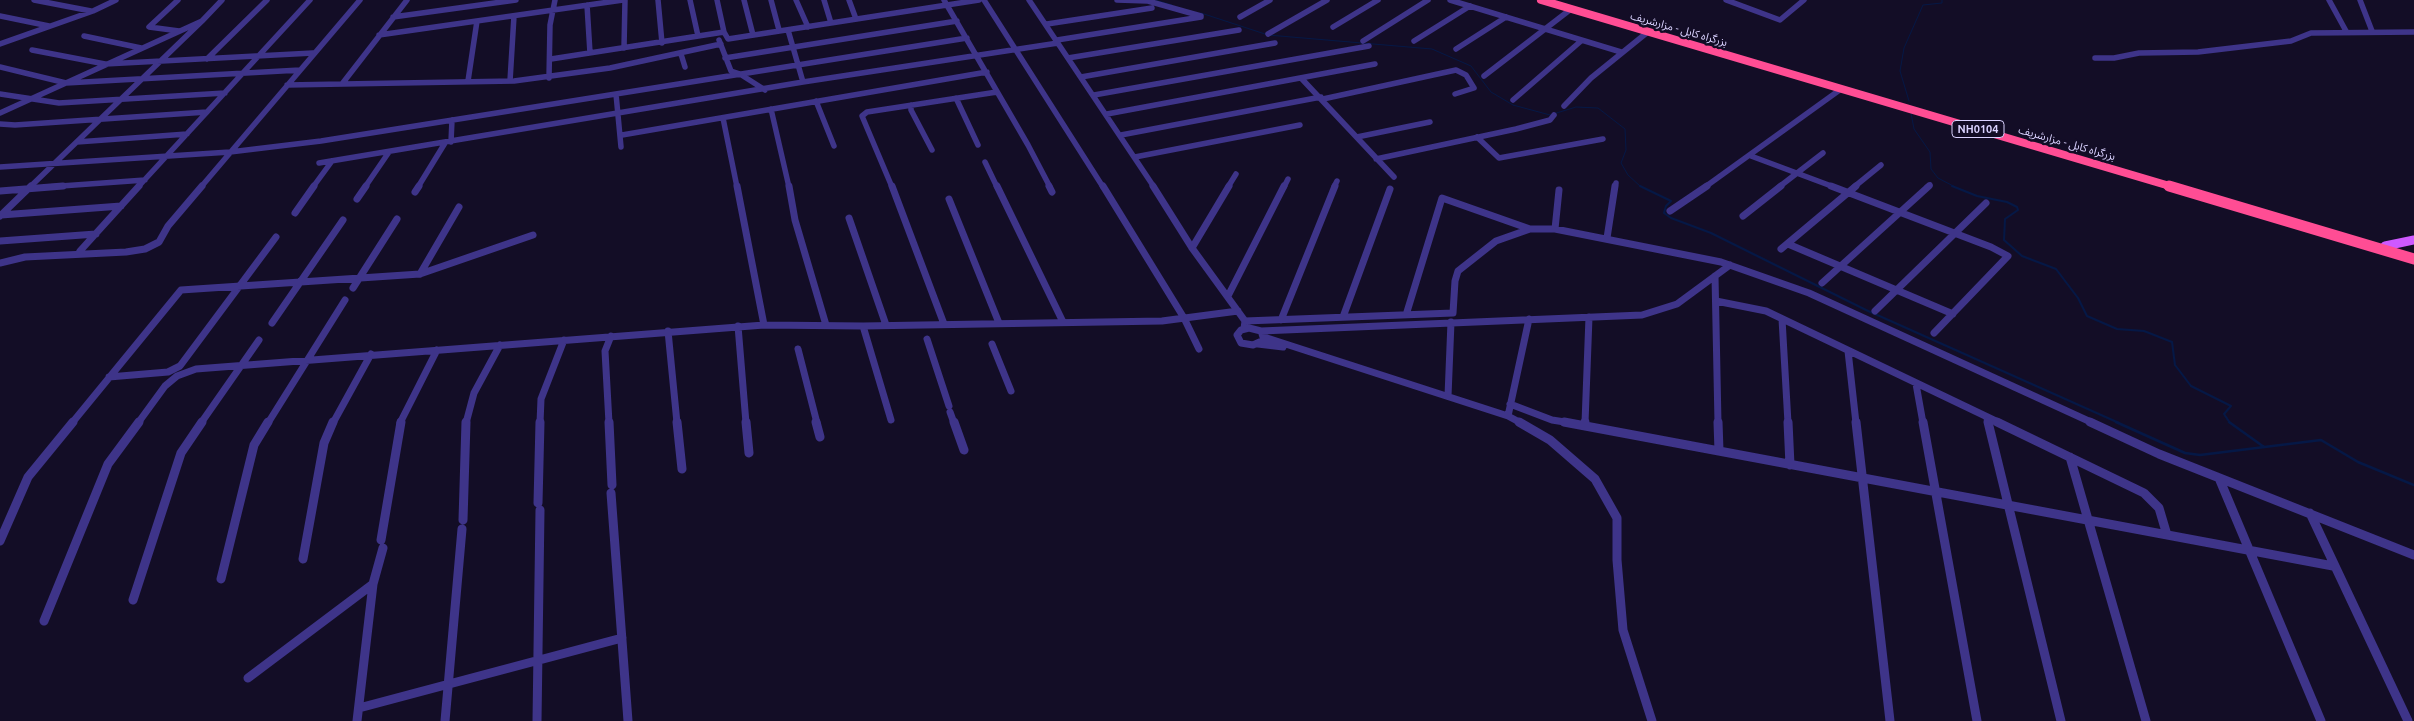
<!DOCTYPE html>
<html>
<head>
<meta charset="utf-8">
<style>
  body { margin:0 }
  canvas { display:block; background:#130d26 }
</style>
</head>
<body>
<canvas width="2414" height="721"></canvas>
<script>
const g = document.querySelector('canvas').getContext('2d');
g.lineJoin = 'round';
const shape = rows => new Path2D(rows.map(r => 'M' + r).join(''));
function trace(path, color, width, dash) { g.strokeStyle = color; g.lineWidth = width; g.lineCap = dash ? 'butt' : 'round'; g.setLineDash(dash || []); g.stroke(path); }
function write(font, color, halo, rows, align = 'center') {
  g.font = font + ' Ubuntu,"Noto Sans Arabic",sans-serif'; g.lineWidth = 5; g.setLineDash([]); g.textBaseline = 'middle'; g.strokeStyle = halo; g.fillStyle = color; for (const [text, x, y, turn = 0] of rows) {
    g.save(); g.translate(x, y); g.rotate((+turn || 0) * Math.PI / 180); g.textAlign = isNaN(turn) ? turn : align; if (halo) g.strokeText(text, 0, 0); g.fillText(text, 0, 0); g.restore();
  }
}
const streamFar2 = shape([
  [1155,0,1172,5],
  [1201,13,1268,35,1432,49,1471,66,1491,92,1513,105,1550,115,1576,107,1598,108,1625,129,1626,150,1621,163,1628,175,1641,187],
  [1909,101,1900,71,1904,48,1923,5,1942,3,1942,0],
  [1911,113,1914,129,1930,152,1931,169,1938,178,1955,187]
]);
const streamFar1 = shape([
  [1640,186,1671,201,1666,206,1664,213,1671,218,1711,233,1866,310,2119,423],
  [1952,186,1977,196,2007,202,2017,207,2018,210,2005,219,2004,240,2022,256,2056,269,2078,298,2087,316,2117,329,2144,331,2172,342,2175,365,2191,386,2231,406,2224,414,2230,423]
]);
const stream = shape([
  [2116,422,2185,453,2200,455,2321,440,2358,462,2414,485],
  [2229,422,2264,447]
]);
const minorFar2 = shape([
  [34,0,91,11],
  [178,0,149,27,179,31],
  [658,0,662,43],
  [690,0,698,36],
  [717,0,724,32,728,39,979,0],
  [744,0,753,35],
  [771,0,779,30],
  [796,0,808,27],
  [824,0,831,23],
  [849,0,856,19],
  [944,0,1028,145,1050,187],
  [984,0,1103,187],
  [1029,0,1154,187],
  [1117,0,1148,1,1201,16],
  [1450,0,1621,52],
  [1726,0,1780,20,1804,0],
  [2329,0,2346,31],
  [2360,0,2372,31],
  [587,5,590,53],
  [0,16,49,26],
  [393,17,516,0],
  [1240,17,1270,0],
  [1047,24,1152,8],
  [1333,27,1378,0],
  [788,30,803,82],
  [1268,34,1327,0],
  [379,35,623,0],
  [84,36,141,48],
  [719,40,731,71,740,74,765,90],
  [1057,40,1201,17],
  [1363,41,1428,0],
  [1414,41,1470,6],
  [0,44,93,11,116,0],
  [624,48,625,0],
  [1456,49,1506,17],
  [32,50,105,64,313,53],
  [681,54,685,67],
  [725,58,957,21],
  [1068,58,1239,30],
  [2095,58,2114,58,2139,53,2198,52,2291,41,2311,33,2414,32],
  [207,59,267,0],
  [551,59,724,32],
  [0,67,66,83,300,70],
  [1484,76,1571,9],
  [1081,77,1275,43],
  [549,78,550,25,555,0],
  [1301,78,1394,177],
  [468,81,477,21],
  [510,81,514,16],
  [342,84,407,0],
  [287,85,514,81,610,68,721,44],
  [0,94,59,103,225,93],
  [616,94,621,147],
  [1094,95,1369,46],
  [956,98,978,145],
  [1323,99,1456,70,1466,75,1474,88,1455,94],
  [1513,100,1581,41],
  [816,101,834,146],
  [911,105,911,110,932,150],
  [1564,106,1591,78,1649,31],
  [771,109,789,187],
  [0,113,202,21,222,0],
  [1107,114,1375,64],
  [723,118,737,187],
  [0,124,15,125,207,112],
  [622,135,987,72],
  [1121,135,1321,97],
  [1357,137,1430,122],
  [1477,137,1499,158,1603,139],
  [77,142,187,134],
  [451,142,452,120],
  [1751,156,1834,187],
  [1135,157,1300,125],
  [1376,159,1516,129,1550,120,1554,115],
  [985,162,997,187],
  [319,163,803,82,1058,43],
  [0,167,230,152,321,141,967,38],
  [30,187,202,21],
  [47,187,145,180],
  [138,187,310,0],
  [201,187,360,0],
  [313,187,332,161],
  [365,187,389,152],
  [418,187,445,143],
  [892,187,862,116,867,112,997,92],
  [1228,187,1236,174],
  [1284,187,1288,179],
  [1334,187,1337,181],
  [1615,187,1616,183],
  [1705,187,1841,89],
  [1779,187,1823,153],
  [1854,187,1881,165],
  [1927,187,1930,185]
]);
const minorFar1 = shape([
  [737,186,764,325],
  [789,186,795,220,826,325],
  [892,186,944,324],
  [997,186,1063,322],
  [1049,186,1052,192],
  [1103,186,1184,318,1199,349],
  [1153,186,1192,248,1245,321,1244,329],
  [1831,186,1991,247,2008,256,1934,333],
  [0,191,63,186],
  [415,192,419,186],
  [357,199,366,186],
  [949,199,999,323],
  [1670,211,1707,186],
  [295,213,314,186],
  [1,215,121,206],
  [0,216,31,186],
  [1743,216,1781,186],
  [849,218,886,325],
  [1555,229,1559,190],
  [1607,238,1615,186],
  [0,241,96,234],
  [1788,244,1953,314],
  [1192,248,1229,186],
  [1781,249,1856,186],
  [80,251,139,186],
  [0,263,25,257,126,252,145,249,159,242,168,226,202,186],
  [420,274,459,207],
  [1715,276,1718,423],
  [1822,283,1929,186],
  [353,288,397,219],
  [1228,296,1284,186],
  [1716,301,1766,311,2000,423],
  [1875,311,1986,203],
  [1406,315,1442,198,1530,229],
  [1343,317,1390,189],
  [1782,319,1788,423],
  [1281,320,1335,186],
  [1245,321,1453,313,1455,281,1458,271,1496,241,1530,229,1555,229,1721,262,1809,293,2093,423],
  [272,323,343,220],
  [738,326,746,423],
  [863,326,891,420],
  [1249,328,1261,331,1264,340,1253,345,1241,343,1237,335,1241,330,1249,328],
  [668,331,677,423],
  [1261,331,1642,315,1677,304,1730,265],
  [1264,337,1508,416,1521,423],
  [927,339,949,406],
  [992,344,1011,391],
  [1258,344,1283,347],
  [798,349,817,423],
  [1848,351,1856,423],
  [109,377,168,372,180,366,276,237],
  [1916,384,1923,423],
  [1448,396,1451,322],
  [1510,404,1552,420,1571,423],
  [950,412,954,423],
  [1508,416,1529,319],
  [1987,418,1988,423],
  [72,423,181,290,420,274,533,235],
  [138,423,165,386,177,376,196,369,764,325,863,326,1162,321,1238,311],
  [201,423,259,340],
  [268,423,345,300],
  [333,423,371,354],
  [400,423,437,350],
  [466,423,474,393,500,345],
  [540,423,541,399,564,340],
  [609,423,605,351,611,336],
  [1585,423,1589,317]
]);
const minor = shape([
  [609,422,612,485],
  [677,422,682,469],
  [746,422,749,453],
  [816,422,820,437],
  [954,422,964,450],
  [1519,422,1550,440,1595,479,1617,518,1617,560,1623,630,1652,721],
  [1564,422,2333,566],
  [1718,422,1719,451],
  [1788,422,1790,465],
  [1856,422,1890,721],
  [1923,422,1977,721],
  [1988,422,2061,721],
  [1997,422,2144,493,2159,508,2167,535],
  [2090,422,2159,454,2414,555],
  [1585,426,1585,422],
  [2070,457,2146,721],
  [2219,478,2321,721],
  [611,493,628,721],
  [538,503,540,422],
  [2310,513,2408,721],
  [463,520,466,422],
  [381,540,401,422],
  [0,541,28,477,73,422],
  [303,559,324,443,333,422],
  [221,579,254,445,268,422],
  [133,600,181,453,202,422],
  [44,621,108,464,139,422],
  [248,678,373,584],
  [359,708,622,638],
  [357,721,373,584,383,548],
  [445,721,462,529],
  [537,721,540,510]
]);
const major = shape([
  [2385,246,2414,240]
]);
const highwayFar1 = shape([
  [1541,0,2173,187]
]);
const highway = shape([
  [2169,186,2414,259]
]);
const farStreetnames = [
  ["بزرگراه کابل - مزارشریف",1679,29,16],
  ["بزرگراه کابل - مزارشریف",2067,143,16]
];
const shields = [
  [1978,129,52]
];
const shieldNames = [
  ["NH0104",1978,129]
];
trace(streamFar2, '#051846', 1);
trace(streamFar1, '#051846', 2);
trace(stream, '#051846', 2.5);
trace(minorFar2, '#3e3489', 5.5);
trace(minorFar1, '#3e3489', 7);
trace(minor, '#3e3489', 9);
trace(major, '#ce59ff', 9);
trace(highwayFar1, '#ff4d94', 8);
trace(highway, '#ff4d94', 11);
write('11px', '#dad2ff', '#130d26', farStreetnames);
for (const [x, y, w] of shields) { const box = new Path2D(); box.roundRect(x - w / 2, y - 8.5, w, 17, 4); g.fillStyle = '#130d26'; g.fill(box); trace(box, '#dad2ff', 1); }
write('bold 11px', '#dad2ff', null, shieldNames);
</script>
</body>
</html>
